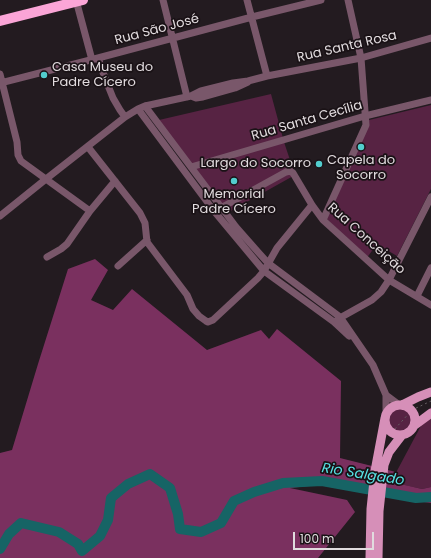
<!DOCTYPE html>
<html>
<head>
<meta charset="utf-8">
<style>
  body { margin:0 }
  #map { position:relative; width:431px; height:558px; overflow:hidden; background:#231b20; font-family:Poppins,sans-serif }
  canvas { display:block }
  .scale { position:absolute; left:293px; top:532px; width:81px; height:18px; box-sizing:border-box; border:2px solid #e1dbde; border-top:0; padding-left:5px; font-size:12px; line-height:14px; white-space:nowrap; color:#e1dbde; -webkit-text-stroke:3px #1a1216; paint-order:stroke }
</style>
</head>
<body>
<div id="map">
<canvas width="431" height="558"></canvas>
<div class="scale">100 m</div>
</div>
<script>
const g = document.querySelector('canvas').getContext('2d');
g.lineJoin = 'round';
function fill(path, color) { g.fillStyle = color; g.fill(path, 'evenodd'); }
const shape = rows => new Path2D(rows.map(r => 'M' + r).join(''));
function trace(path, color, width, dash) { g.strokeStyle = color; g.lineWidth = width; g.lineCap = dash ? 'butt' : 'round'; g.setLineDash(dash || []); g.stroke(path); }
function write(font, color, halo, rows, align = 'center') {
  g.font = font + ' Poppins,sans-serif'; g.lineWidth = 3.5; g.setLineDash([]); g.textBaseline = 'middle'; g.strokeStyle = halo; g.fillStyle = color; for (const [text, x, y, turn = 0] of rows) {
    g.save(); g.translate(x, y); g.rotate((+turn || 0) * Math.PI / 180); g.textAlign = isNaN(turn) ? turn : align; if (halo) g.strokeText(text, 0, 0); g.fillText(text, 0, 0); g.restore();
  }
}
const green = shape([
  [271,94,284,142,295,175,227,213,159,120],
  [431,105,431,189,397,256,377,244,366,259,325,217,365,121],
  '387 420a13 13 0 1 1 26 0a13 13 0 1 1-26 0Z',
  [431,407,431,487,422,489,391,482]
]);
const forest = shape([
  [95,259,108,270,91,300,113,310,132,289,207,350,261,330,269,339,277,329,341,381,340,458,396,472,392,482,422,489,431,487,431,503,387,497,319,485,290,488,347,500,355,512,318,558,0,558,0,453,12,450,38,364,68,269]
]);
const river = shape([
  [0,549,9,534,21,523,59,532,78,544,82,551,100,536,108,520,111,498,128,484,150,474,170,488,178,514,180,529,201,532,221,523,234,501,254,492,283,483,322,481,416,498,431,497]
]);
const path = shape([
  [391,430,393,431,412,410,431,401]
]);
const minor = shape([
  [76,0,92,60],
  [163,0,187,97],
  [247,0,267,76],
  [98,58,105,78,113,98,120,110,125,117],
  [0,74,17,142,18,155,21,161,90,211],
  [0,83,98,58,252,17,321,0],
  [191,96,196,98,203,97,235,88,248,82],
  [145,106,221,207,236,227,258,252,268,263,340,317,373,365,386,395,386,413],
  [138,109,214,211,264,271,334,322,349,336],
  [88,147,140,213,145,223,147,242,187,295,193,309,199,316,206,321,208,322,213,320,258,278,264,271,277,248,312,205],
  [191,167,365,116,431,100],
  [217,210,286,172,290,171,293,173,312,205,323,220,389,280,431,305],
  [0,216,46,179,125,117,138,109,145,106,191,96,201,91,233,83,248,81,267,76,361,58,431,38],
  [323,220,366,125,361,58,348,0],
  [47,257,61,249,67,244,90,211,115,181],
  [118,266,147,240],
  [417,296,431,268],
  [338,319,372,300,381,292,389,280,431,197],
  [386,395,398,404]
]);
const major = shape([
  '385 420a15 15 0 1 1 30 0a15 15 0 1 1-30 0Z',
  [402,405,418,397,431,392],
  [415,425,431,413],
  [370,558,371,509,375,471,385,418],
  [378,558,379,511,384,465,389,452,402,435]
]);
const highway = shape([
  [0,21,83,0]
]);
const markers = [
  [44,75,4,"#52cdce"],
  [361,147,4,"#52cdce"],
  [319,164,4,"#52cdce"],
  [234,181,4,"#52cdce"]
];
const streetNames = [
  ["Rua São José",157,30,-15],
  ["Rua Santa Rosa",347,47,-13],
  ["Rua Santa Cecília",307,121,-16],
  ["Rua Conceição",366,239,42]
];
const poiNames = [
  ["Casa Museu do",52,68,"left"],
  ["Padre Cícero",52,83,"left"],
  ["Capela do",361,161],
  ["Socorro",361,176],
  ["Largo do Socorro",311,164,"right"],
  ["Memorial",234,195],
  ["Padre Cícero",234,210]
];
const waterNames = [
  ["Rio Salgado",363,475,9]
];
fill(green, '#572343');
fill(forest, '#7a305f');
trace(river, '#166465', 10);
trace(path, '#665f63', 1, [2, 3]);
trace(minor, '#79576a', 7);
trace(major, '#d68fb8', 9);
trace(highway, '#fba5d7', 10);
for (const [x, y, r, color] of markers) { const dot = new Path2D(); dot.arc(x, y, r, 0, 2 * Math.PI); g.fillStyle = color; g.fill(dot); trace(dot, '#1a1216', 1.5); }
write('13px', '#e1dbde', '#1a1216', streetNames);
write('13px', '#e1dbde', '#1a1216', poiNames);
write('italic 14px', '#57e3e5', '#1a1216', waterNames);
</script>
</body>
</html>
